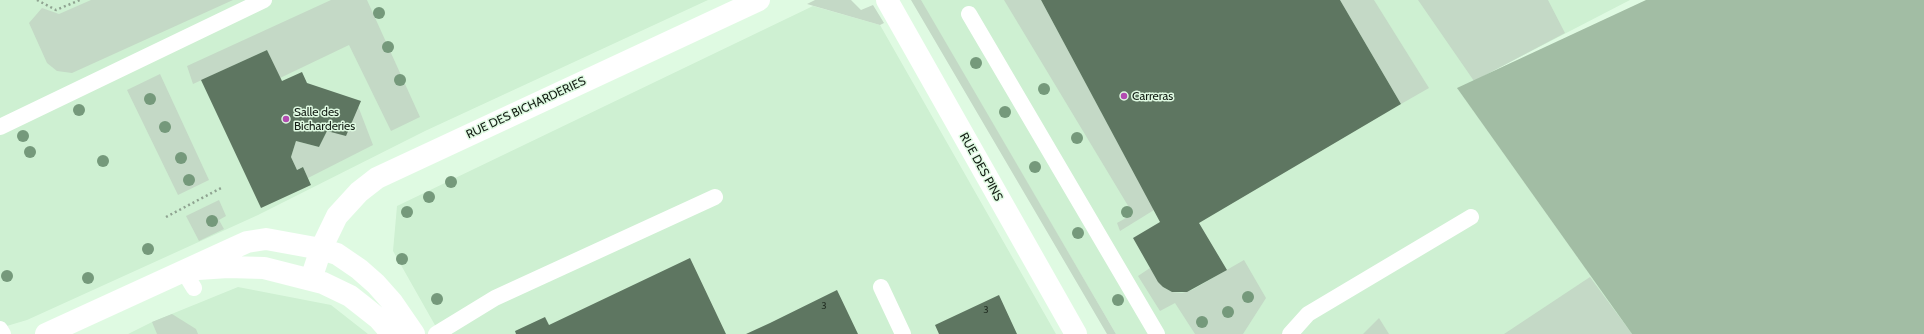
<!DOCTYPE html>
<html>
<head>
<meta charset="utf-8">
<style>
  body { margin:0 }
  canvas { display:block; background:#dffae2 }
</style>
</head>
<body>
<canvas width="1924" height="334"></canvas>
<script>
const g = document.querySelector('canvas').getContext('2d');
g.lineJoin = 'round';
function fill(path, color) { g.fillStyle = color; g.fill(path, 'evenodd'); }
const shape = rows => new Path2D(rows.map(r => 'M' + r).join(''));
function trace(path, color, width, dash) { g.strokeStyle = color; g.lineWidth = width; g.lineCap = dash ? 'butt' : 'round'; g.setLineDash(dash || []); g.stroke(path); }
function write(font, color, halo, rows, align = 'center') {
  g.font = font + ' Cabin,sans-serif'; g.lineWidth = 3; g.setLineDash([]); g.textBaseline = 'middle'; g.strokeStyle = halo; g.fillStyle = color; for (const [text, x, y, turn = 0] of rows) {
    g.save(); g.translate(x, y); g.rotate((+turn || 0) * Math.PI / 180); g.textAlign = isNaN(turn) ? turn : align; if (halo) g.strokeText(text, 0, 0); g.fillText(text, 0, 0); g.restore();
  }
}
const built = shape([
  [0,0,708,0,425,131,258,215,27,320,0,328],
  [920,0,1630,0,1458,89,1632,334,1116,334],
  [813,6,880,25,1056,334,440,334,393,251,397,206],
  [238,287,331,305,368,334,128,334,152,322]
]);
const green = shape([
  [91,0,233,0,72,73,57,71,47,63,29,23,42,8,59,14],
  [331,0,367,0,420,117,391,131,349,45,280,78,267,50,193,84,187,66],
  [815,0,851,0,861,10,873,5,884,23,880,25,807,4],
  [911,0,921,0,1116,334,1107,334],
  [1004,0,1041,0,1154,210,1120,231,1117,223,1133,214],
  [1340,0,1374,0,1429,88,1401,104],
  [1418,0,1548,0,1565,33,1474,81],
  [160,74,209,180,178,195,127,90],
  [358,106,373,145,308,178,303,167,297,170,291,157,296,141,319,147,327,131],
  [219,200,226,216,219,220,224,229,199,241,186,216],
  [1244,260,1266,298,1243,334,1195,334,1175,303,1160,311,1138,276,1150,268,1163,287,1172,292,1182,293,1192,290],
  [1590,277,1632,334,1504,334],
  [172,314,196,329,198,334,157,334,152,322],
  [1379,318,1389,334,1363,334]
]);
const forest = shape([
  [1646,0,1924,0,1924,334,1632,334,1457,88]
]);
const building = shape([
  [1041,0,1340,0,1401,104,1199,223,1227,270,1187,292,1172,292,1163,287,1158,282,1133,238,1160,222],
  [267,50,282,81,302,72,307,83,361,101,346,136,327,131,319,147,296,141,291,157,297,170,303,167,311,185,261,208,201,80],
  [690,258,726,334,516,334,515,331,545,317,549,325],
  [837,290,858,334,746,334,770,323],
  [999,295,1017,334,939,334,935,325]
]);
const path = shape([
  [37,0,56,10,80,0],
  [166,217,223,187]
]);
const service = shape([
  [969,14,1157,334],
  [0,127,264,0],
  [183,270,194,288],
  [881,287,903,334],
  [0,329,3,334],
  [436,334,495,298,715,197],
  [1290,334,1308,314,1471,217]
]);
const minor = shape([
  [887,0,1076,334],
  [198,269,228,267,264,268,323,283,350,296,364,307,379,319,392,334],
  [311,279,321,249,337,216,359,192,377,178,759,0],
  [46,334,236,247,247,242,266,239,321,249,337,254,359,269,376,284,392,302,414,334]
]);
const trees = [
  [379,13],
  [388,47],
  [976,63],
  [400,80],
  [1044,89],
  [150,99],
  [79,110],
  [1005,112],
  [165,127],
  [23,136],
  [1077,138],
  [30,152],
  [181,158],
  [103,161],
  [1035,167],
  [189,180],
  [451,182],
  [429,197],
  [407,212],
  [1127,212],
  [212,221],
  [1078,233],
  [148,249],
  [402,259],
  [7,276],
  [88,278],
  [1248,297],
  [437,299],
  [1118,300],
  [1228,312],
  [1202,322]
];
const markers = [
  [1124,96,4,"#b24cb1"],
  [286,119,4,"#b24cb1"]
];
const numberNames = [
  ["3",824,306],
  ["3",986,310]
];
const poiNames = [
  ["Carreras",1132,96],
  ["Salle des",294,112],
  ["Bicharderies",294,126]
];
const streetNames = [
  ["RUE DES BICHARDERIES",526,108,-25],
  ["RUE DES PINS",981,167,61]
];
fill(built, '#cef0d2');
fill(green, '#c4d9c6');
fill(forest, '#a2bda4');
fill(building, '#5e7661');
trace(path, '#8fa391', 2.5, [2, 3]);
trace(service, '#fff', 16);
trace(minor, '#fff', 22);
g.fillStyle = '#75997b';
for (const [x, y] of trees) { g.beginPath(); g.arc(x, y, 6, 0, 2 * Math.PI); g.fill(); }
for (const [x, y, r, color] of markers) { const dot = new Path2D(); dot.arc(x, y, r, 0, 2 * Math.PI); g.fillStyle = color; g.fill(dot); trace(dot, '#dffae2', 1.5); }
write('10px', '#253226', null, numberNames);
write('12px', '#121c13', '#dffae2', poiNames, 'left');
write('12px', '#121c13', '#dffae2', streetNames);
</script>
</body>
</html>
